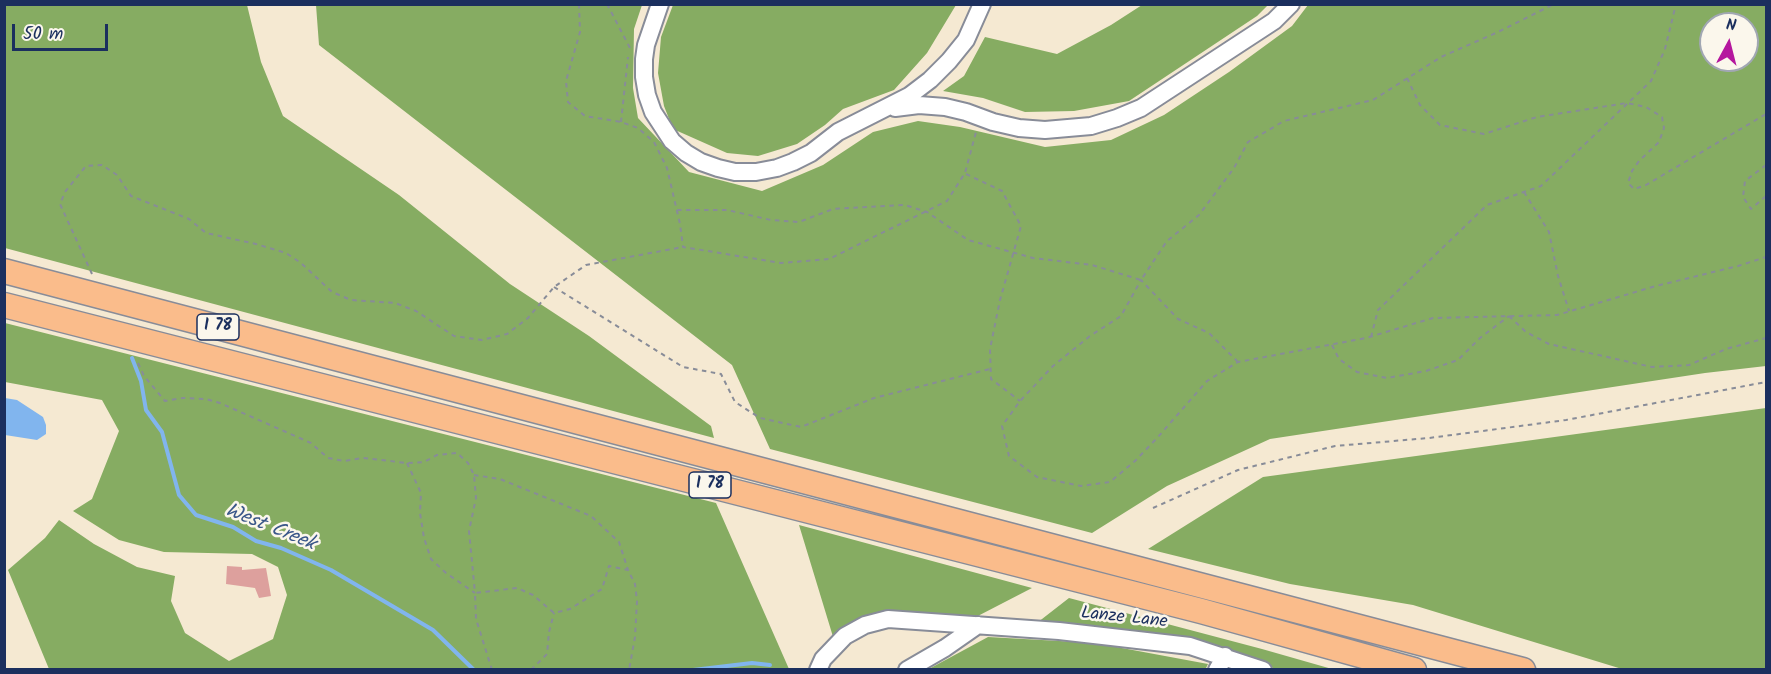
<!DOCTYPE html>
<html>
<head>
<meta charset="utf-8">
<style>
  body { margin:0 }
  #map { position:relative; width:1771px; height:674px; overflow:hidden; background:#f5e9d2; font-family:Kalam,sans-serif }
  canvas { display:block }
  .frame { position:absolute; inset:0; border:6px solid #1b2f5e; pointer-events:none }
  .north { position:absolute; left:1699px; top:12px; width:60px; height:60px; box-sizing:border-box; background:#fbf7ec; border:2px solid #a1a7b3; border-radius:50%; rotate:7deg; font-size:16px; font-weight:700; line-height:24px; text-align:center; color:#1b2f5e }
  .north::after { content:''; display:block; margin:auto; width:21px; height:27px; background:#b5179e; clip-path:polygon(50% 0,100% 100%,50% 72%,0 100%) }
  .scale { position:absolute; left:12px; top:24px; width:96px; height:27px; box-sizing:border-box; border:3px solid #1b2f5e; border-top:0; padding-left:8px; font-size:18px; line-height:21px; white-space:nowrap; color:#1b2f5e; -webkit-text-stroke:4px #fbf7ec; paint-order:stroke }
</style>
</head>
<body>
<div id="map">
<canvas width="1771" height="674"></canvas>
<div class="frame"></div>
<div class="north">N</div>
<div class="scale">50 m</div>
</div>
<script>
const g = document.querySelector('canvas').getContext('2d');
g.lineJoin = 'round';
function fill(path, color) { g.fillStyle = color; g.fill(path, 'evenodd'); }
const shape = rows => new Path2D(rows.map(r => 'M' + r).join(''));
function trace(path, color, width, dash) { g.strokeStyle = color; g.lineWidth = width; g.lineCap = dash ? 'butt' : 'round'; g.setLineDash(dash || []); g.stroke(path); }
function write(font, color, halo, rows, align = 'center') {
  g.font = font + ' Kalam,sans-serif'; g.lineWidth = 5; g.setLineDash([]); g.textBaseline = 'middle'; g.strokeStyle = halo; g.fillStyle = color; for (const [text, x, y, turn = 0] of rows) {
    g.save(); g.translate(x, y); g.rotate((+turn || 0) * Math.PI / 180); g.textAlign = isNaN(turn) ? turn : align; if (halo) g.strokeText(text, 0, 0); g.fillText(text, 0, 0); g.restore();
  }
}
const forest = shape([
  [4,5,247,5,261,62,283,116,399,195,510,284,589,336,711,426,714,438,5,248],
  [316,5,642,5,634,29,633,88,638,118,689,172,762,191,823,165,873,132,918,121,960,127,1045,147,1111,140,1164,115,1229,72,1292,26,1308,5,1766,5,1766,366,1705,373,1270,439,1167,486,1092,533,770,449,732,365,319,45],
  [1711,24,1747,24,1747,60,1711,60],
  [673,5,956,5,927,53,894,90,843,109,825,125,797,144,758,156,727,153,673,129,664,106,658,73,661,37],
  [1142,5,1268,5,1257,16,1129,101,1074,111,1025,112,983,98,943,91,964,76,985,37,1057,54,1111,25],
  [5,323,716,503,789,669,49,669,8,570,45,538,59,520,94,544,137,567,175,576,171,601,185,633,229,661,273,639,287,595,278,567,252,554,164,552,119,540,73,511,92,499,119,431,102,400,5,382],
  [1766,408,1766,669,1622,669,1413,605,1290,584,1148,549,1263,477],
  [799,525,1032,588,972,619,902,613,834,640],
  [1069,598,1262,649,1332,669,1276,669,1246,658,1033,626],
  [988,637,1095,643,1208,664,1205,670,927,670]
]);
const water = shape([
  [5,398,17,400,43,417,46,425,46,434,37,440,5,435]
]);
const stream = shape([
  [132,358,141,381,146,410,162,432,179,495,196,515,233,527,256,541,281,548,331,570,433,630,474,670],
  [693,670,752,663,770,665]
]);
const building = shape([
  [227,566,242,567,242,570,266,568,271,596,259,598,255,588,226,584]
]);
const path = shape([
  [579,4,580,32,566,81,568,102,585,116,621,122,638,128,654,142,667,168,680,224,683,247,781,263,829,259,947,201,965,173,976,132],
  [607,4,630,48],
  [1407,78,1420,105,1440,125,1484,134,1537,117,1627,103,1646,107,1662,117,1664,128,1659,142,1639,161,1632,171,1628,183,1634,189,1646,185,1766,114],
  [621,122,628,57],
  [1766,165,1745,181,1743,197,1751,209,1766,196],
  [966,174,1002,191,1021,226,1000,300,990,349,991,379,1020,401],
  [1524,192,1549,232,1558,276,1569,311],
  [677,210,727,210,771,220,799,222,833,209,905,205,927,212,968,240,1033,258,1092,265,1141,280,1167,241,1199,215,1234,168,1248,142,1284,121,1373,100,1441,57,1498,32,1554,4],
  [92,274,60,204,65,192,86,166,102,165,117,175,131,196,189,219,206,233,256,244,286,253,301,263,332,292,351,300,395,303,416,311,454,336,482,340,507,334,528,318,554,287,586,265,683,247],
  [554,287,683,367,721,374,735,402,760,418,801,427,874,398,990,369],
  [1509,316,1526,332,1549,344,1652,367,1689,365,1726,349,1766,338],
  [1371,337,1378,310,1487,205,1541,186,1651,81,1665,49,1676,4],
  [1332,345,1339,359,1357,372,1387,378,1426,371,1458,360,1480,338,1509,316],
  [1238,362,1209,333,1178,319,1141,280,1121,316,1090,336,1053,366,1020,401,1002,426,1009,456,1037,477,1081,486,1110,482,1135,461,1158,437,1207,381,1238,362,1366,338,1433,318,1557,315,1656,286,1738,266,1766,257],
  [138,363,144,376,165,401,183,398,206,399,220,403,311,443,328,458,344,461,363,458,407,463,424,462,437,455,457,453,468,463,474,475,476,498,469,531,475,593],
  [407,463,421,493,420,513,424,538,431,559,446,573,475,593],
  [474,475,500,479,591,516,619,542,628,570],
  [1153,508,1238,470,1335,446,1429,438,1566,420,1766,382],
  [492,670,476,619,475,593,517,588,533,595,554,613,570,609,602,589,609,566,628,570,635,584,637,601,635,637,629,670],
  [531,670,547,654,549,632,554,613]
]);
const minor = shape([
  [660,4,646,45,644,59,644,77,647,95,653,112,672,141,686,153,701,162,718,168,735,172,756,172,777,168,793,162,811,153,838,132,909,96,930,80,949,61,966,40,982,4],
  [895,108,919,105,945,107,966,112,993,122,1019,128,1045,130,1091,126,1117,118,1141,108,1274,21,1291,4],
  [818,670,823,659,845,636,865,625,888,619,1059,631,1190,646,1263,670],
  [907,670,945,648,978,625],
  [1217,670,1225,656]
]);
const highway = shape([
  [4,271,1523,670],
  [4,305,1201,611,1414,670]
]);
const shields = [
  [218,327,42],
  [710,485,42]
];
const shieldNames = [
  ["I 78",218,327],
  ["I 78",710,485]
];
const streetNames = [
  ["Lanze Lane",1124,619,6]
];
const waterNames = [
  ["West Creek",270,529,22]
];
fill(forest, '#86ac62');
fill(water, '#81b5ee');
trace(stream, '#81b5ee', 4);
fill(building, '#dda09d');
trace(minor, '#888c98', 20);
trace(highway, '#888c98', 27);
trace(path, '#888c98', 2, [4.5, 4.5]);
trace(minor, '#fff', 16);
trace(highway, '#fabc8b', 24);
for (const [x, y, w] of shields) { const box = new Path2D(); box.roundRect(x - w / 2, y - 13, w, 26, 4.5); g.fillStyle = '#fbf7ec'; g.fill(box); trace(box, '#1b2f5e', 1.5); }
write('bold 16px', '#1b2f5e', null, shieldNames);
write('18px', '#1b2f5e', '#fbf7ec', streetNames);
write('italic 20px', '#3a5789', '#fbf7ec', waterNames);
</script>
</body>
</html>
